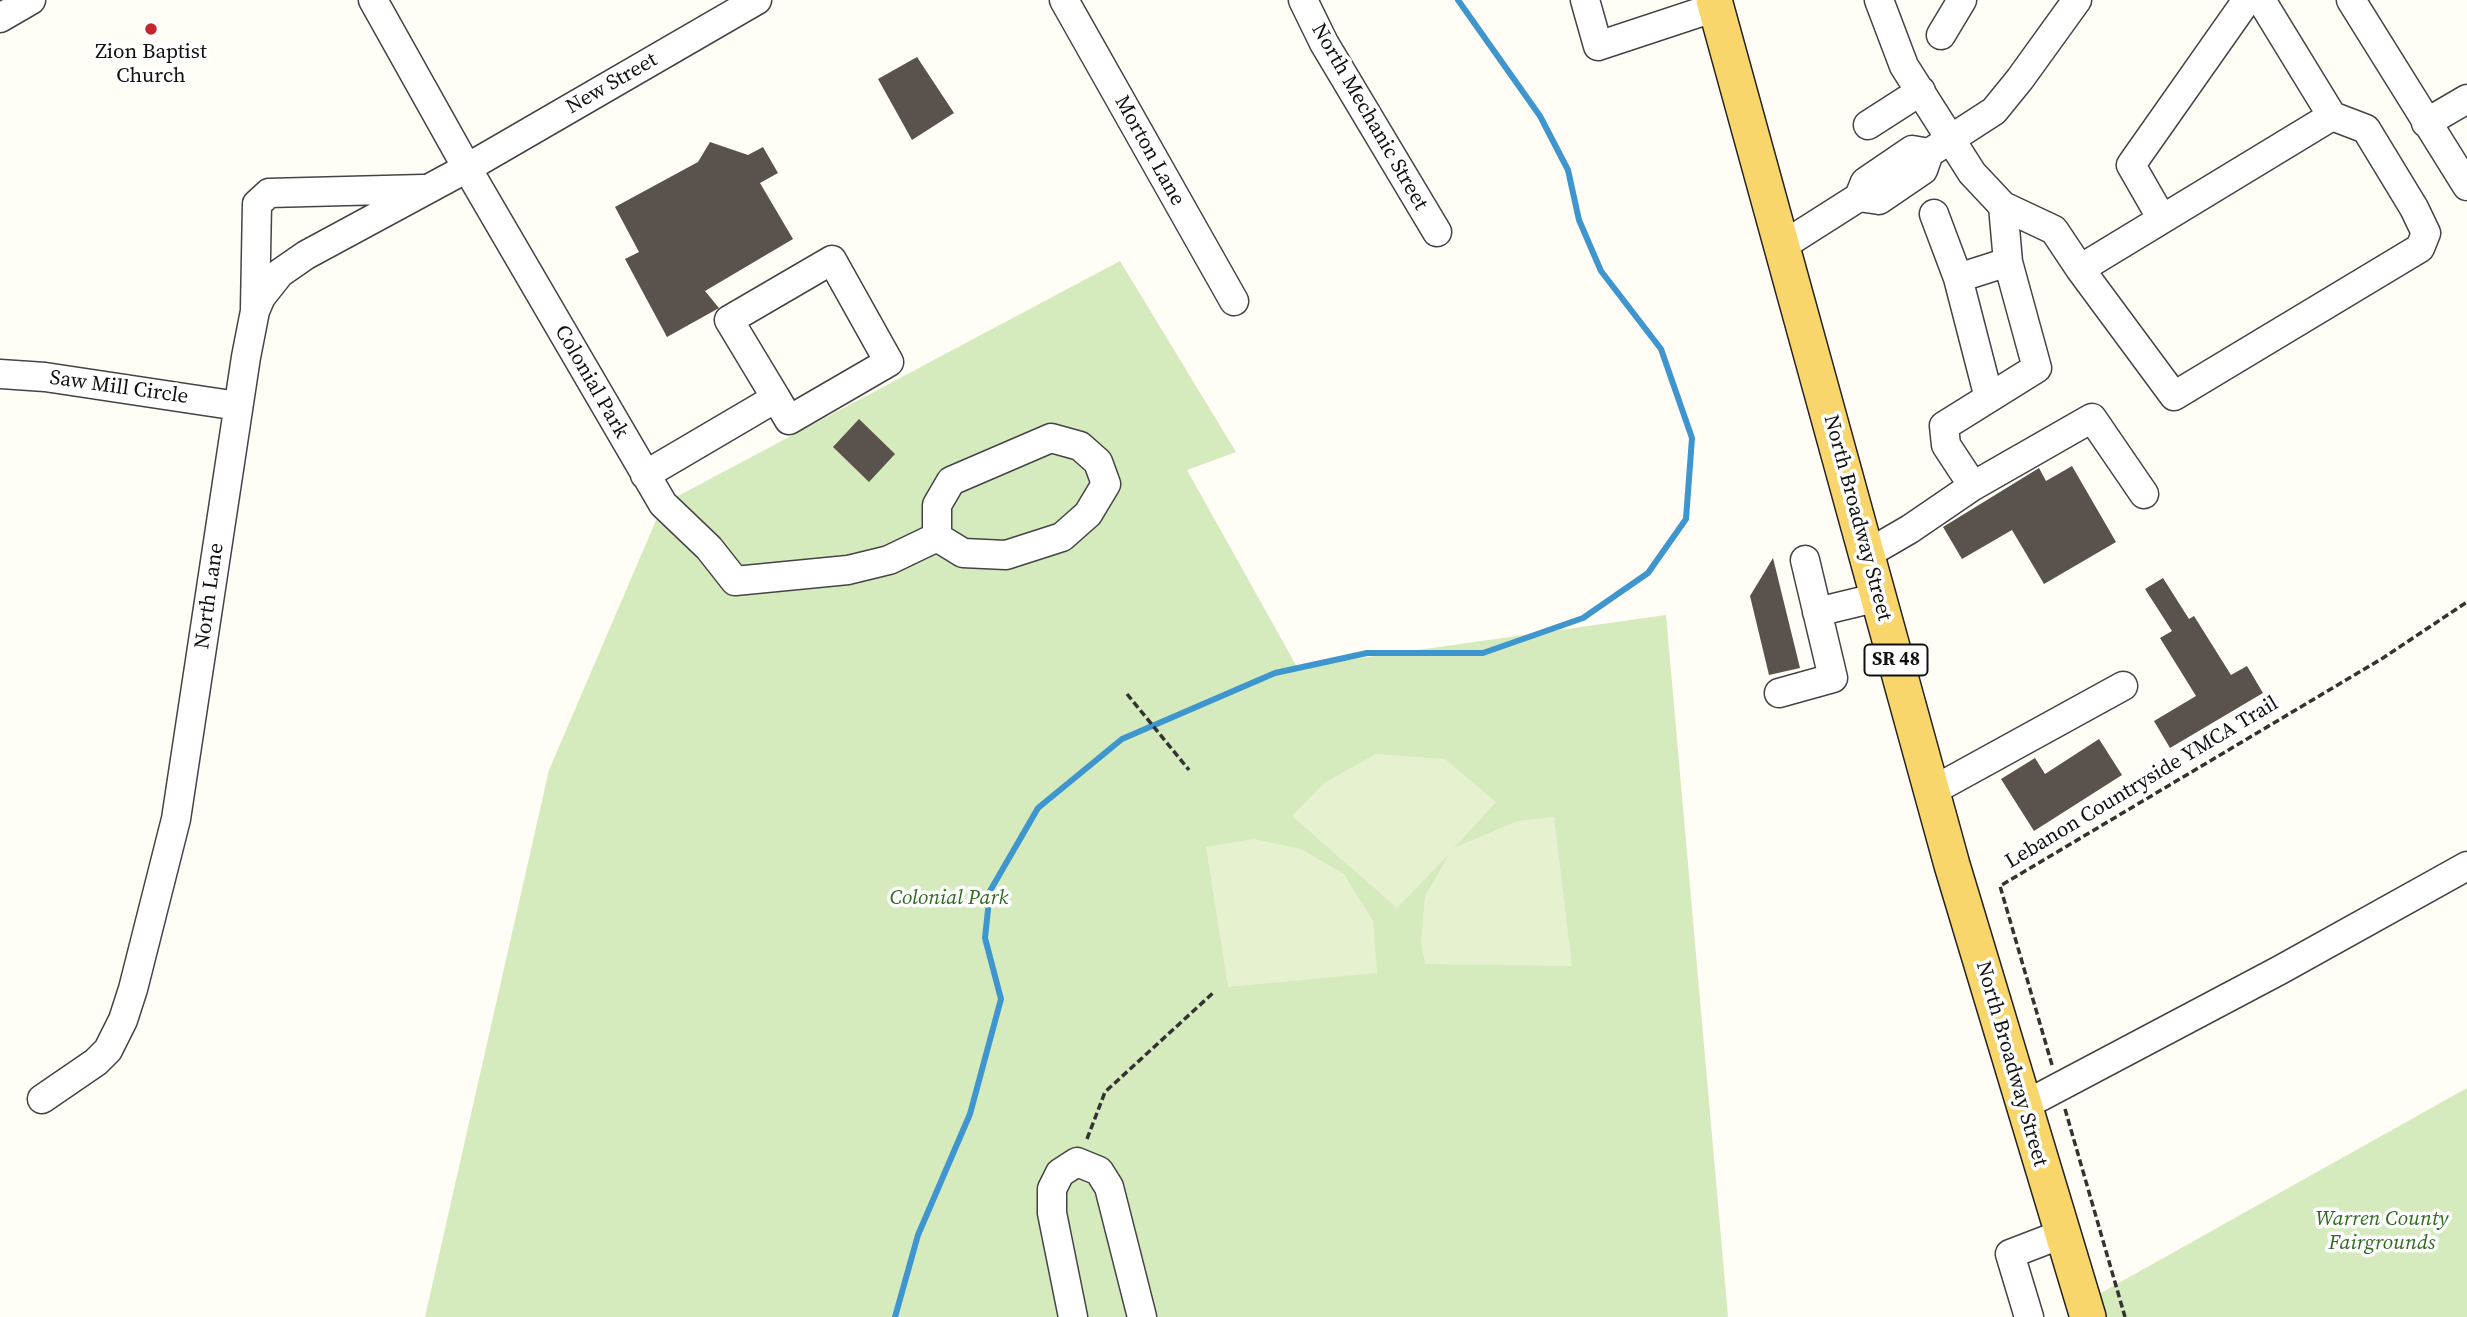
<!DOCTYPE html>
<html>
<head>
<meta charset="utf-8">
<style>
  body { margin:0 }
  canvas { display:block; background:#fffdf5 }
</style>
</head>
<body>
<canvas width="2467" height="1317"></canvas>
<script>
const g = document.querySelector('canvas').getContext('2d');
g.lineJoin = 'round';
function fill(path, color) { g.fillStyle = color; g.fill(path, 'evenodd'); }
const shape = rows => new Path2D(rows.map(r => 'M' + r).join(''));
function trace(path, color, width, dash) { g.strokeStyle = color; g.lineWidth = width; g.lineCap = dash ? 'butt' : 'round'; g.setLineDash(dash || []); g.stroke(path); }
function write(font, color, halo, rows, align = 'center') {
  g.font = font + ' "Source Serif 4",serif'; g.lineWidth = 7; g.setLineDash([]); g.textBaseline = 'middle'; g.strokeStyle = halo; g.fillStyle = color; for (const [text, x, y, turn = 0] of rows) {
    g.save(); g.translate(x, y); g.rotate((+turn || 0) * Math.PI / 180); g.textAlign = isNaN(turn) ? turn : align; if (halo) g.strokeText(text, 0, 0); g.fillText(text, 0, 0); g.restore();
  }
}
const green = shape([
  [1120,261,1236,452,1187,470,1297,667,1666,615,1728,1317,425,1317,549,770,663,504],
  [2467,1088,2467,1317,2088,1317,2083,1303]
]);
const pitch = shape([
  [1376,754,1445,759,1496,802,1454,848,1517,821,1554,817,1572,966,1425,964,1421,942,1425,896,1450,853,1397,908,1292,816,1324,783],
  [1254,839,1301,849,1344,874,1373,921,1377,973,1228,987,1206,847]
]);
const stream = shape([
  [895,1317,918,1235,970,1114,1001,999,985,938,990,891,1038,808,1122,739,1275,673,1367,653,1483,653,1583,618,1648,573,1686,519,1692,438,1661,349,1601,271,1579,220,1568,170,1540,116,1458,0]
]);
const building = shape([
  [917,57,954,113,912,140,878,79],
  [710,142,748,155,763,147,778,173,760,183,793,239,705,291,719,308,667,337,625,259,639,252,615,207,698,162],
  [859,419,895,454,869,482,833,447],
  [2072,466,2116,542,2044,584,2012,530,1962,559,1943,527,2039,468,2046,481],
  [1773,558,1800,668,1769,675,1750,596],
  [2163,578,2189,619,2194,616,2231,675,2247,666,2263,693,2170,748,2154,721,2196,696,2160,638,2172,631,2145,589],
  [2099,739,2122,775,2034,831,2001,779,2035,758,2045,774]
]);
const path = shape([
  [1127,694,1189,770],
  [2052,1065,2000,886,2383,658,2467,602],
  [2065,1109,2125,1317],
  [1087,1139,1105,1092,1213,993]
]);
const minor = shape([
  [373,0,467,168,663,504,709,548,735,581,848,570,889,560,937,537,963,553,1006,555,1062,537,1088,514,1106,484,1098,462,1080,446,1051,438,951,481,937,505,937,537],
  [1064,0,1234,301],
  [1303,0,1324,43,1437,232],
  [1585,0,1598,46,1716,7],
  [1879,0,1904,66,1972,173,2003,206,2054,230,2080,269,2332,116,2261,0],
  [2351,0,2467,186],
  [0,18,31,0],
  [1941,35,1962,0],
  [2426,123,2467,99],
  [1868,125,1921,91],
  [1859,197,1879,200,1923,170,1929,153,1994,111,2020,79,2077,0],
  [1934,214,1958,278,2008,262,2003,206],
  [2162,219,2131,165,2247,0],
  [1782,246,1859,197,1865,182,1912,150,1929,153],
  [2080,269,2174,396,2420,248,2426,233,2414,208,2366,129,2332,116],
  [1958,278,1989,398],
  [255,308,257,204,269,193,423,189],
  [0,374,45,377,238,406],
  [645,475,776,398,729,320,832,260,889,362,789,420,776,398],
  [1973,486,1946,445,1944,426,2037,368,2008,262],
  [1867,554,1910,529,1973,486,2092,418,2144,494],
  [1817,612,1879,597],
  [1779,693,1833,678,1805,560],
  [1932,791,2123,686],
  [42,1099,96,1062,108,1050,123,1020,133,989,176,819,246,357,255,311,261,297,280,273,306,255,467,168,757,0],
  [2023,1106,2280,970,2467,866],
  [1073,1317,1052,1213,1052,1189,1060,1173,1077,1162,1099,1171,1109,1187,1142,1317],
  [2029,1317,2010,1254,2062,1234]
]);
const major = shape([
  [1714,0,1952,865,2088,1317]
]);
const markers = [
  [151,29,7,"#c4262e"]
];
const shields = [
  [1896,660,63]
];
const shieldNames = [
  ["SR 48",1896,660]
];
const poiNames = [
  ["Zion Baptist",151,53],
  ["Church",151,77]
];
const streetNames = [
  ["New Street",612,84,-30],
  ["North Mechanic Street",1369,117,60],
  ["Morton Lane",1149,151,61],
  ["Colonial Park",591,382,60],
  ["Saw Mill Circle",119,388,8],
  ["North Broadway Street",1857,518,75],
  ["North Lane",210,596,-82],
  ["Lebanon Countryside YMCA Trail",2142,783,-31],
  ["North Broadway Street",2011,1064,74]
];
const parkNames = [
  ["Colonial Park",949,899],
  ["Warren County",2382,1220],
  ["Fairgrounds",2382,1244]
];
fill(green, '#d5ebbd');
fill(pitch, '#e6f2cf');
trace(stream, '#3f96cf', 6);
fill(building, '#5a524d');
trace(minor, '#444', 31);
trace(major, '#222', 38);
trace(path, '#333', 3.5, [7, 3.5]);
trace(minor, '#fff', 28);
trace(major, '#f9d66b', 35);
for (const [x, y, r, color] of markers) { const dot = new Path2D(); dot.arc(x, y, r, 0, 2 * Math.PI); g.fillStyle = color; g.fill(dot); trace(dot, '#fff', 2.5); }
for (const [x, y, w] of shields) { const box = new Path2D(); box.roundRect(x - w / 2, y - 15.5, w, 31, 5); g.fillStyle = '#fff'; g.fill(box); trace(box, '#111', 2); }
write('bold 19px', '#111', null, shieldNames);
write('21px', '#111', '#fff', poiNames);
write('21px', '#111', '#fff', streetNames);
write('italic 21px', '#2f6b1f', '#fff', parkNames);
</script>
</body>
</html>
